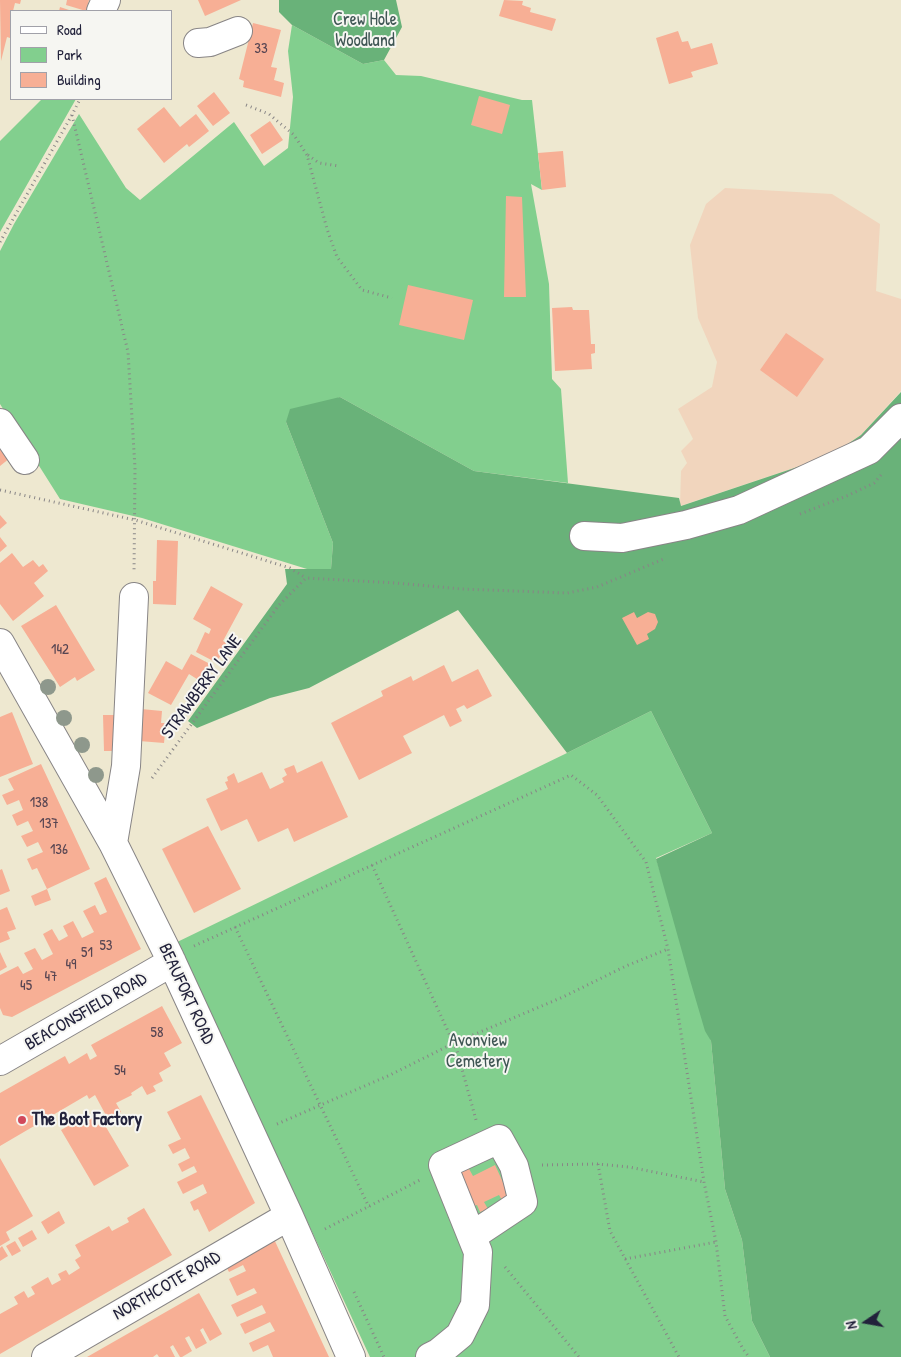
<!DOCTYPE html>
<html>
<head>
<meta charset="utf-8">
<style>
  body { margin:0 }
  #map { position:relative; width:901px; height:1357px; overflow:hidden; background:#eee8d0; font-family:"Patrick Hand",sans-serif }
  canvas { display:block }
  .legend { position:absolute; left:10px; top:10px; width:162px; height:90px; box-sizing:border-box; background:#f6f6f2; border:1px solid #a1a1a9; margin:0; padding:6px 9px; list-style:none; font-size:15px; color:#22223b }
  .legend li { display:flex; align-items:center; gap:10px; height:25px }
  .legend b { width:25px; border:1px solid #a1a1a9 }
  .north { position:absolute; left:841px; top:1297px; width:50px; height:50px; -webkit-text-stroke:4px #f6f6f2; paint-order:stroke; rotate:258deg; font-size:14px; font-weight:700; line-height:20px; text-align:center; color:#22223b }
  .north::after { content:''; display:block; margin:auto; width:18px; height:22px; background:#22223b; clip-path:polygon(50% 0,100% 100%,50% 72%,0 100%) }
</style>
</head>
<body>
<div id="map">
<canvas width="901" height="1357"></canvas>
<ul class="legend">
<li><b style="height:6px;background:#fff"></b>Road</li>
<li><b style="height:14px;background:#82cf8e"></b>Park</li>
<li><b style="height:14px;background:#f7af95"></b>Building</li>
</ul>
<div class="north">N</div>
</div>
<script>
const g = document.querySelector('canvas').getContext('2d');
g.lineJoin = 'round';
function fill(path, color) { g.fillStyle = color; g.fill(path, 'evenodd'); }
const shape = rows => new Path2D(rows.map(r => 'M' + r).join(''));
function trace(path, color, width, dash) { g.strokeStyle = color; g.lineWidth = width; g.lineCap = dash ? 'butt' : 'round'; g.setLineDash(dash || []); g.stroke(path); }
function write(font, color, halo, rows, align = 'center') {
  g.font = font + ' "Patrick Hand",sans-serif'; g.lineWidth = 4; g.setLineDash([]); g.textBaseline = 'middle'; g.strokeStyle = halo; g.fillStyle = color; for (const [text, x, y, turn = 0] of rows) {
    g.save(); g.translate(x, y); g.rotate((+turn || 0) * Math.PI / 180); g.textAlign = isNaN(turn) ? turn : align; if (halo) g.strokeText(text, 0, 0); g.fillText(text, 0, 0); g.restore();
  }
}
const built = shape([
  [725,188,832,194,880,224,876,291,901,299,901,391,861,435,830,456,680,506,681,471,687,463,681,451,693,439,678,409,712,387,717,362,698,318,690,245,706,204]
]);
const green = shape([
  [292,25,363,64,384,60,396,75,421,76,522,100,532,100,542,190,531,184,549,284,552,379,561,389,568,483,474,471,340,397,286,422,333,543,331,569,307,569,142,518,60,499,0,404,0,251,14,224,79,114,126,188,140,200,234,122,264,166,288,148,293,97,288,51],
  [42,99,76,99,0,232,0,141],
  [651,711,712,833,656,858,711,1041,725,1189,742,1240,752,1321,770,1357,370,1357,276,1154,171,945,567,753]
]);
const forest = shape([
  [279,0,396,0,402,27,384,60,363,64,292,25,279,12],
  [901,392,901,1357,770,1357,752,1321,742,1240,725,1189,711,1041,705,1031,690,980,656,859,712,833,651,711,567,753,458,610,309,688,270,698,197,728,188,721,287,584,285,569,331,569,333,543,286,422,290,409,340,397,474,471,679,498,681,506,830,456,861,435]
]);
const building = shape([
  [0,0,21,0,20,4,15,3,13,11,11,11,11,32,10,38,7,37,1,61],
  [67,0,89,0,86,11,66,5],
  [198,0,241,0,205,16],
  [504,0,523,1,522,5,531,8,530,12,556,19,552,31,499,16],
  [60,7,72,11,59,11],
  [253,23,281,30,271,67,277,68,274,80,284,83,281,97,243,87,244,81,239,79],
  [678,31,682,42,688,41,691,49,712,43,718,64,691,72,693,77,669,84,656,38],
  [214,92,230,113,213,126,197,106],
  [479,96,510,105,502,134,471,125],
  [164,107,180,127,196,114,209,131,189,147,187,144,164,163,137,129],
  [270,121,283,140,262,154,250,135],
  [563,151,566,187,542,190,538,153],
  [506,196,522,197,526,297,504,297],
  [408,285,473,300,464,340,399,325],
  [572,307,573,310,589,310,591,344,595,344,595,353,591,354,592,369,555,371,552,308],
  [786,333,824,359,797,397,760,370],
  [0,436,15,454,0,466],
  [0,515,7,523,0,529],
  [0,537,7,546,0,552],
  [157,540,178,541,176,605,153,604,153,581,156,581],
  [12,553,23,567,33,560,39,567,43,564,48,571,34,583,44,596,13,621,0,604,0,563],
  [211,586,243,604,223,641,226,643,217,663,196,652,205,632,209,634,211,629,193,619],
  [56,605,95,670,77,681,75,677,60,687,21,626],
  [634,612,637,618,648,612,655,614,658,622,655,629,647,634,649,639,637,645,622,618],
  [191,654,210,664,200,681,189,674,171,705,148,693,166,661,182,670],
  [444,665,452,682,478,669,492,696,467,709,464,705,456,709,462,721,450,727,444,715,403,736,412,753,359,780,331,723,383,696,381,691,411,676,413,681],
  [141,709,162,711,161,723,166,723,164,743,139,741],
  [12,712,33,764,0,777,0,717],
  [103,715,116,715,116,751,104,751],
  [322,761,348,817,294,842,288,828,258,842,247,819,221,831,206,799,228,789,225,782,228,781,227,777,234,773,238,783,262,772,270,789,284,782,282,778,287,775,284,769,294,765,297,773],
  [41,764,90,869,47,889,37,868,32,870,27,859,43,852,38,842,27,847,21,836,33,831,28,821,17,826,12,815,23,810,19,800,7,805,2,795,14,790,8,779],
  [208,826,241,889,194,913,162,849],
  [2,869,10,891,0,895,0,870],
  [106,877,141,949,12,1017,3,1015,0,1008,0,975,18,966,23,974,33,969,24,953,35,948,42,960,53,954,43,934,52,929,59,941,68,936,63,926,73,921,82,938,94,932,83,911,95,905,100,915,107,912,94,883],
  [47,889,51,900,35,906,31,896],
  [7,907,16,929,7,932,10,939,0,943,0,910],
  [0,952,7,967,0,971],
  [162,1006,182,1043,164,1053,171,1066,159,1073,163,1081,153,1086,156,1091,147,1095,142,1086,131,1093,132,1095,116,1103,121,1112,108,1119,95,1095,89,1099,87,1095,0,1146,0,1093,65,1056,69,1064,87,1053,90,1060,97,1056,91,1045],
  [201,1095,255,1203,209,1232,198,1209,194,1211,190,1202,207,1193,203,1184,183,1194,177,1182,197,1172,194,1166,182,1172,178,1164,190,1158,185,1148,173,1154,168,1145,181,1139,167,1112],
  [89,1114,96,1126,103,1122,129,1166,94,1186,61,1130],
  [0,1158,33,1216,6,1232,10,1240,0,1246],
  [495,1165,507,1191,505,1192,509,1199,503,1202,499,1195,484,1202,488,1209,480,1212,477,1205,471,1207,455,1173,468,1167,473,1176],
  [144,1208,172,1255,0,1354,0,1314,18,1304,14,1297,24,1291,28,1298,35,1294,31,1287,48,1277,52,1285,61,1280,58,1274,66,1270,69,1275,80,1268,75,1260,81,1256,75,1245,109,1226,112,1231,129,1222,127,1218],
  [59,1211,65,1223,48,1234,41,1222],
  [32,1230,37,1239,23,1247,18,1238],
  [273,1237,329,1357,273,1357,268,1345,253,1352,249,1343,275,1331,270,1322,245,1334,240,1324,266,1313,262,1305,237,1317,231,1305,257,1293,254,1288,237,1296,229,1279,246,1271,243,1265,229,1272,226,1266],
  [15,1241,21,1251,12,1256,6,1246],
  [2,1246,8,1256,0,1261,0,1248],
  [199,1293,222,1334,210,1341,203,1328,200,1330,207,1343,196,1349,189,1336,185,1338,192,1351,182,1357,180,1357,173,1345,170,1347,175,1357,159,1357,157,1354,153,1357,87,1357]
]);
const path = shape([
  [246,105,269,114,294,135,307,155,327,229,337,257,362,290,392,298],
  [72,115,128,352,135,468,134,573],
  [308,155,319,163,339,166],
  [0,242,72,115,80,99],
  [0,490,135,520,290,568,306,578],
  [800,514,849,495,874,483,881,475],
  [152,778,279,605,306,578,396,583,462,589,567,593,597,587,666,558],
  [372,865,457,1051,476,1120],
  [235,927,369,1207],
  [194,946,571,775,597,795,646,862,668,949,704,1182,716,1242,725,1316,743,1349,749,1357],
  [277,1124,390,1075,454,1043,563,997,626,966,668,949],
  [598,1164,610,1231,679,1357],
  [542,1165,598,1164,629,1167,704,1182],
  [325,1229,420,1180],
  [625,1259,716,1242],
  [505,1267,579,1357],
  [354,1292,384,1357]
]);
const minor = shape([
  [101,11,106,0],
  [198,43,210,42,238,31],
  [0,423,25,460],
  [584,536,622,538,686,525,739,510,869,450,901,418],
  [0,643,113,843,170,958,289,1216,351,1357],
  [113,843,126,766,134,597],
  [0,1061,172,962],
  [46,1357,289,1216],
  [430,1357,438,1353,460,1335,475,1305,478,1252,443,1165,499,1139,514,1166,523,1202,472,1236]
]);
const trees = [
  [48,687],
  [64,718],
  [82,745],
  [96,775]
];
const markers = [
  [22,1120,5,"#d1495b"]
];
const numberNames = [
  ["33",261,49],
  ["142",60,650],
  ["138",39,803],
  ["137",49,824],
  ["136",59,850],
  ["53",106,946],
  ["51",87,953],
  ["49",71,965],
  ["47",51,977],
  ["45",26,986],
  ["58",157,1033],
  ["54",120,1071]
];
const parkNames = [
  ["Crew Hole",365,20],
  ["Woodland",365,41],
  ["Avonview",478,1041],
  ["Cemetery",478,1062]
];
const streetNames = [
  ["STRAWBERRY LANE",202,687,-54],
  ["BEAUFORT ROAD",186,994,65],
  ["BEACONSFIELD ROAD",86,1012,-30],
  ["NORTHCOTE ROAD",167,1286,-30]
];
const poiNames = [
  ["The Boot Factory",32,1120]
];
fill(built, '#f1d5bd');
fill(green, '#82cf8e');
fill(forest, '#69b279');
fill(building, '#f7af95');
trace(minor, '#888586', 30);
trace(path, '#888586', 3, [1, 4]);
trace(minor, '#fff', 28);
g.fillStyle = '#8e988c';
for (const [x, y] of trees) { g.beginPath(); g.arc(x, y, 8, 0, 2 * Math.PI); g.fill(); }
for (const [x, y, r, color] of markers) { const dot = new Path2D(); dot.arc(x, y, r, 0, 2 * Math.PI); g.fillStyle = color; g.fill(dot); trace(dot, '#f6f6f2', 2); }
write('15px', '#574552', null, numberNames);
write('18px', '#3f5654', '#f6f6f2', parkNames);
write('18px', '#22223b', '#f6f6f2', streetNames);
write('bold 18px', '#22223b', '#f6f6f2', poiNames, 'left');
</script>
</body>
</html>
